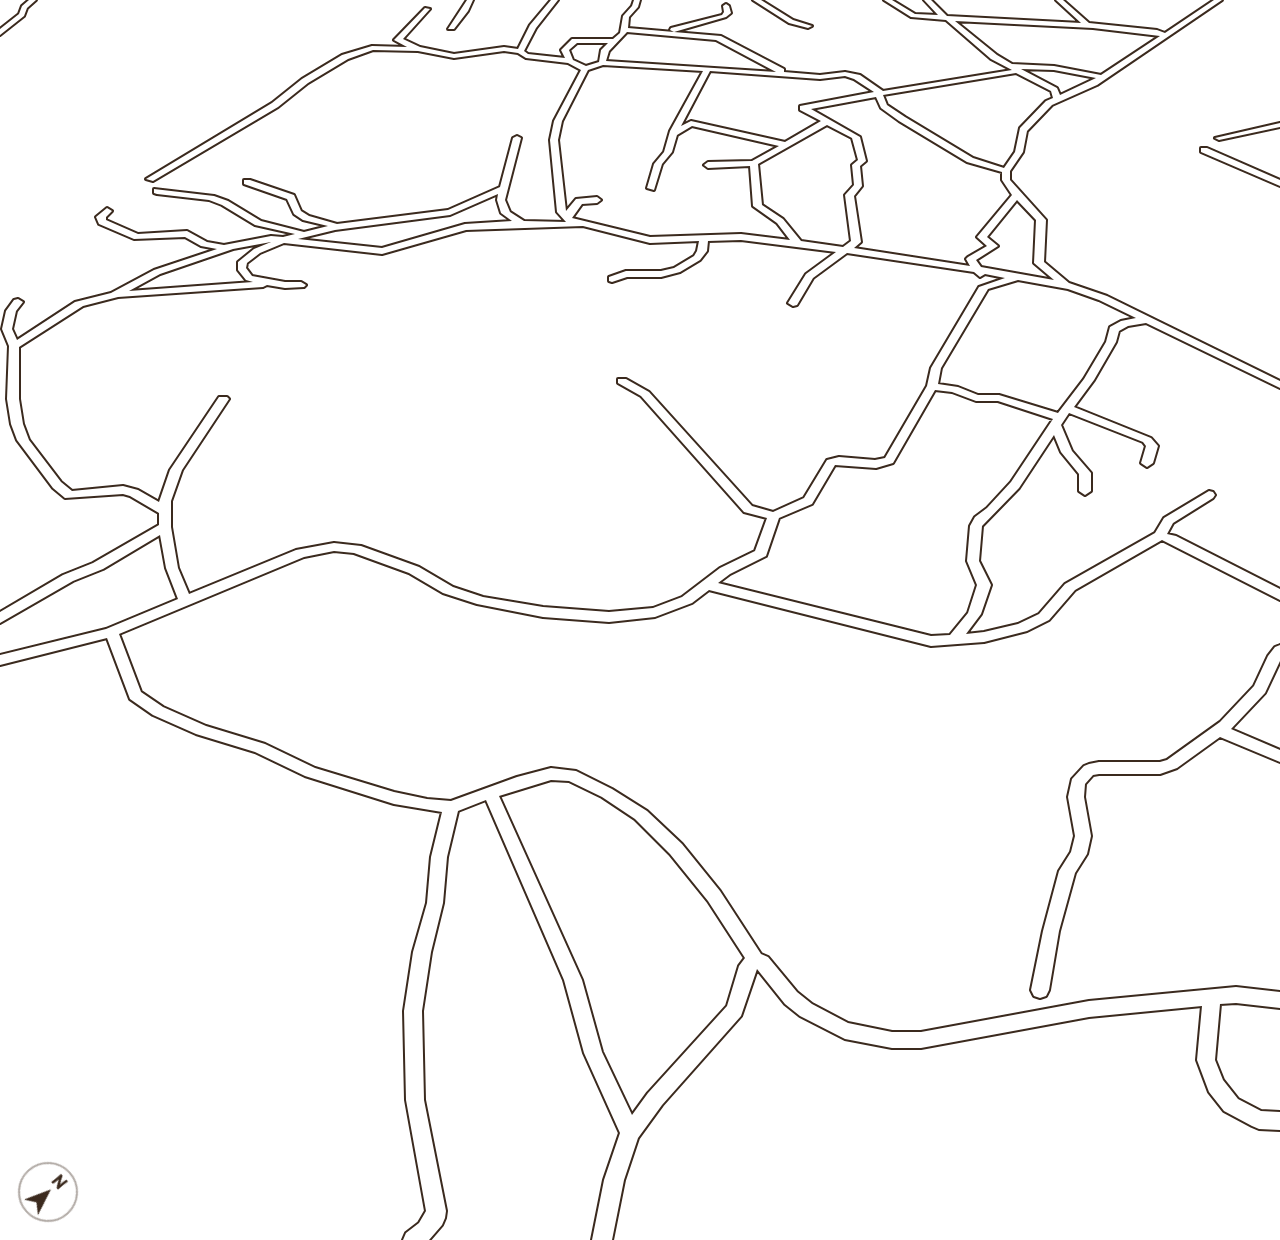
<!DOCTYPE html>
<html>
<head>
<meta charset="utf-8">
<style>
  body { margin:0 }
  #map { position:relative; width:1280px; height:1240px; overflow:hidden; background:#fff; font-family:"Playpen Sans",sans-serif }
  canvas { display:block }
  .north { position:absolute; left:18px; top:1162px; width:60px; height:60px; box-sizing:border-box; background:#fff; border:2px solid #b1aaa5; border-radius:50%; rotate:48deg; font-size:16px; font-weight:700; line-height:24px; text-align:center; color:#3b2a1e }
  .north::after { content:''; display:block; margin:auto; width:21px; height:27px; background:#3b2a1e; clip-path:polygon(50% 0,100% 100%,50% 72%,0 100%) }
</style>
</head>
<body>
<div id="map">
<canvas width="1280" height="1240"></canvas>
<div class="north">N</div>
</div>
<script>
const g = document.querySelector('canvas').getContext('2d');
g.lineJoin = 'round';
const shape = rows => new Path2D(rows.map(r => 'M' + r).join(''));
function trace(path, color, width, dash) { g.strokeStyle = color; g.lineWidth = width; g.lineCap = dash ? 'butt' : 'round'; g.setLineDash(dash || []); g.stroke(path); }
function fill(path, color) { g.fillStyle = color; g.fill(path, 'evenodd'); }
const minor = shape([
  [29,0,36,0,27,8,24,16,0,35,0,29,19,14,22,6,29,0],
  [467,0,473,0,468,11,454,29,448,29,467,0],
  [551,0,558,0,536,28,524,51,528,54,565,58,561,50,572,39,613,39,620,33,623,16,632,6,634,0,640,0,638,7,629,17,628,28,674,32,670,30,671,28,722,15,724,12,723,6,726,4,729,6,731,13,726,17,674,32,721,36,784,69,784,72,820,75,845,72,860,75,883,91,1012,70,991,59,946,20,911,17,884,0,892,0,915,14,938,15,924,0,931,0,947,16,1081,23,1056,0,1063,0,1089,23,1157,30,1165,33,1214,0,1222,0,1097,85,1052,105,1027,131,1023,152,1010,171,1010,180,1046,220,1044,262,1069,283,1107,296,1280,381,1280,388,1146,323,1128,326,1119,331,1116,342,1094,380,1074,407,1151,438,1158,446,1153,463,1147,467,1141,463,1146,446,1143,442,1069,413,1061,425,1072,451,1091,473,1091,491,1085,495,1079,491,1079,474,1061,452,1054,435,1019,488,982,526,979,561,991,585,981,614,966,634,984,632,1018,624,1039,614,1065,584,1155,533,1164,518,1209,491,1213,492,1215,495,1213,498,1173,523,1167,534,1176,536,1280,589,1280,600,1162,540,1075,590,1049,620,1027,631,984,642,931,646,709,590,692,603,655,617,609,622,543,617,477,604,443,593,409,573,354,553,334,551,304,557,119,634,141,692,163,707,206,726,265,744,315,768,394,792,427,799,451,801,517,777,551,768,576,771,612,789,647,811,682,844,720,891,761,954,768,957,797,992,812,1004,848,1023,892,1032,921,1032,1089,1001,1236,987,1280,992,1280,1008,1236,1003,1220,1004,1215,1060,1223,1080,1238,1099,1261,1111,1280,1112,1280,1130,1259,1129,1252,1126,1224,1111,1209,1092,1197,1060,1202,1006,1089,1017,921,1048,892,1048,845,1039,800,1016,785,1004,757,969,741,1016,662,1105,638,1138,624,1180,612,1240,592,1240,604,1180,620,1133,584,1053,564,980,486,800,458,811,447,857,443,903,431,952,422,1011,424,1100,446,1211,445,1218,442,1225,429,1240,403,1240,406,1233,419,1223,426,1211,406,1100,404,1011,413,952,427,903,431,857,442,812,394,804,305,776,255,752,196,734,153,715,130,699,107,638,0,665,0,655,106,629,178,599,166,568,160,535,103,569,73,581,0,623,0,612,63,575,93,563,159,525,159,513,130,496,123,494,65,498,53,488,17,440,11,424,7,399,9,346,2,329,6,311,14,300,18,299,23,302,16,311,12,329,17,340,75,302,111,293,154,270,217,249,201,246,185,237,134,239,99,224,96,217,107,208,112,211,106,217,106,220,138,234,187,231,207,242,224,245,271,236,283,237,295,234,255,225,222,205,209,200,157,194,154,193,154,189,214,196,228,201,261,221,304,232,328,226,303,220,294,214,287,199,244,184,244,180,250,180,294,195,301,211,309,216,337,224,448,210,500,187,513,138,517,136,521,138,505,200,510,212,524,221,566,222,557,212,550,140,554,121,581,70,568,63,526,58,518,53,504,51,454,58,418,51,373,50,348,59,308,83,278,107,153,181,146,179,272,103,302,79,342,55,372,46,407,47,394,40,425,8,430,9,403,39,420,47,454,54,504,47,518,49,530,25,551,0],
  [955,21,1093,28,1160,36,1101,75,1054,66,1012,64,997,55,955,21],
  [627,32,716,40,776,72,606,61,609,51,627,32],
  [577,43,608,43,601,50,599,62,586,66,573,60,569,50,577,43],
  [603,65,703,71,670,131,664,152,654,164,647,188,654,190,662,164,672,152,677,135,692,126,779,146,752,161,708,162,704,165,708,168,750,166,753,206,777,223,790,240,741,234,650,237,572,218,582,204,597,203,601,200,597,197,576,199,566,211,558,140,562,121,588,70,603,65],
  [1021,69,1054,70,1096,78,1060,95,1057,88,1021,69],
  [710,71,820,79,845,76,854,79,874,92,800,106,800,110,821,121,785,142,691,121,681,126,710,71],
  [1016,73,1051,91,1053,98,1046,101,1020,128,1015,152,1004,168,973,158,905,117,887,105,883,95,1016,73],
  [876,97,881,108,899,121,967,162,1002,172,1002,180,1012,195,977,237,987,246,968,257,966,259,970,266,854,248,861,242,854,196,862,186,860,166,866,161,860,137,811,109,876,97],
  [827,125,852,138,858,160,852,165,854,185,845,195,851,241,843,247,801,241,783,219,762,205,758,164,827,125],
  [498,194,497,200,501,213,512,221,465,224,382,248,298,239,335,230,450,215,498,194],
  [1017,200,1036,220,1034,263,1054,280,981,267,976,260,998,246,987,237,1017,200],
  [583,226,650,243,699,241,697,251,694,256,674,268,661,271,626,271,609,277,609,281,612,282,627,277,661,277,680,272,700,260,707,251,708,241,741,240,836,252,806,274,788,303,793,306,797,305,813,278,847,253,974,272,980,277,985,274,1005,278,979,287,931,368,927,386,885,458,875,460,839,457,827,460,804,498,773,512,752,506,649,392,626,379,618,379,618,383,641,396,744,512,767,518,755,551,720,568,682,597,653,608,609,612,543,607,483,597,453,587,419,567,361,546,334,543,296,550,189,594,178,568,171,527,171,501,182,470,229,399,227,397,219,397,170,470,159,502,138,490,123,486,72,491,61,482,29,440,23,424,19,399,19,347,83,306,118,297,263,287,267,285,285,288,304,287,306,285,301,282,285,282,252,276,246,268,247,263,260,253,284,243,382,254,466,230,583,226],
  [271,242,254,249,238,262,238,270,246,280,253,282,129,291,160,274,233,249,271,242],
  [1018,280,1068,289,1099,300,1136,318,1121,321,1110,327,1106,342,1084,379,1058,413,999,395,978,395,958,387,938,384,941,368,988,289,1018,280],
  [935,390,952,392,976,401,998,401,1053,419,1011,482,987,508,975,517,970,526,967,561,977,585,968,613,950,635,931,636,718,583,730,574,766,556,779,518,812,504,835,465,876,468,893,463,935,390],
  [551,780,569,781,602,797,635,819,670,854,708,901,745,958,739,966,727,1006,648,1093,632,1115,602,1052,582,980,499,796,551,780],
  [753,0,761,0,793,20,812,26,808,28,789,23,753,0],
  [1280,123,1280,127,1219,140,1215,138,1280,123],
  [1201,148,1207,148,1280,180,1280,186,1201,152,1201,148],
  [1280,645,1280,661,1265,693,1231,729,1280,750,1280,762,1220,737,1177,768,1160,774,1099,774,1093,775,1085,784,1084,797,1091,836,1087,854,1075,873,1059,931,1049,990,1046,996,1040,998,1034,996,1031,990,1043,931,1059,871,1071,852,1075,836,1068,797,1072,779,1084,766,1089,764,1099,762,1160,762,1167,760,1220,722,1254,686,1268,656,1275,647,1280,645]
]);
trace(minor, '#3b2a1e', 4);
fill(minor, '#fff');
</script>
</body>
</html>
